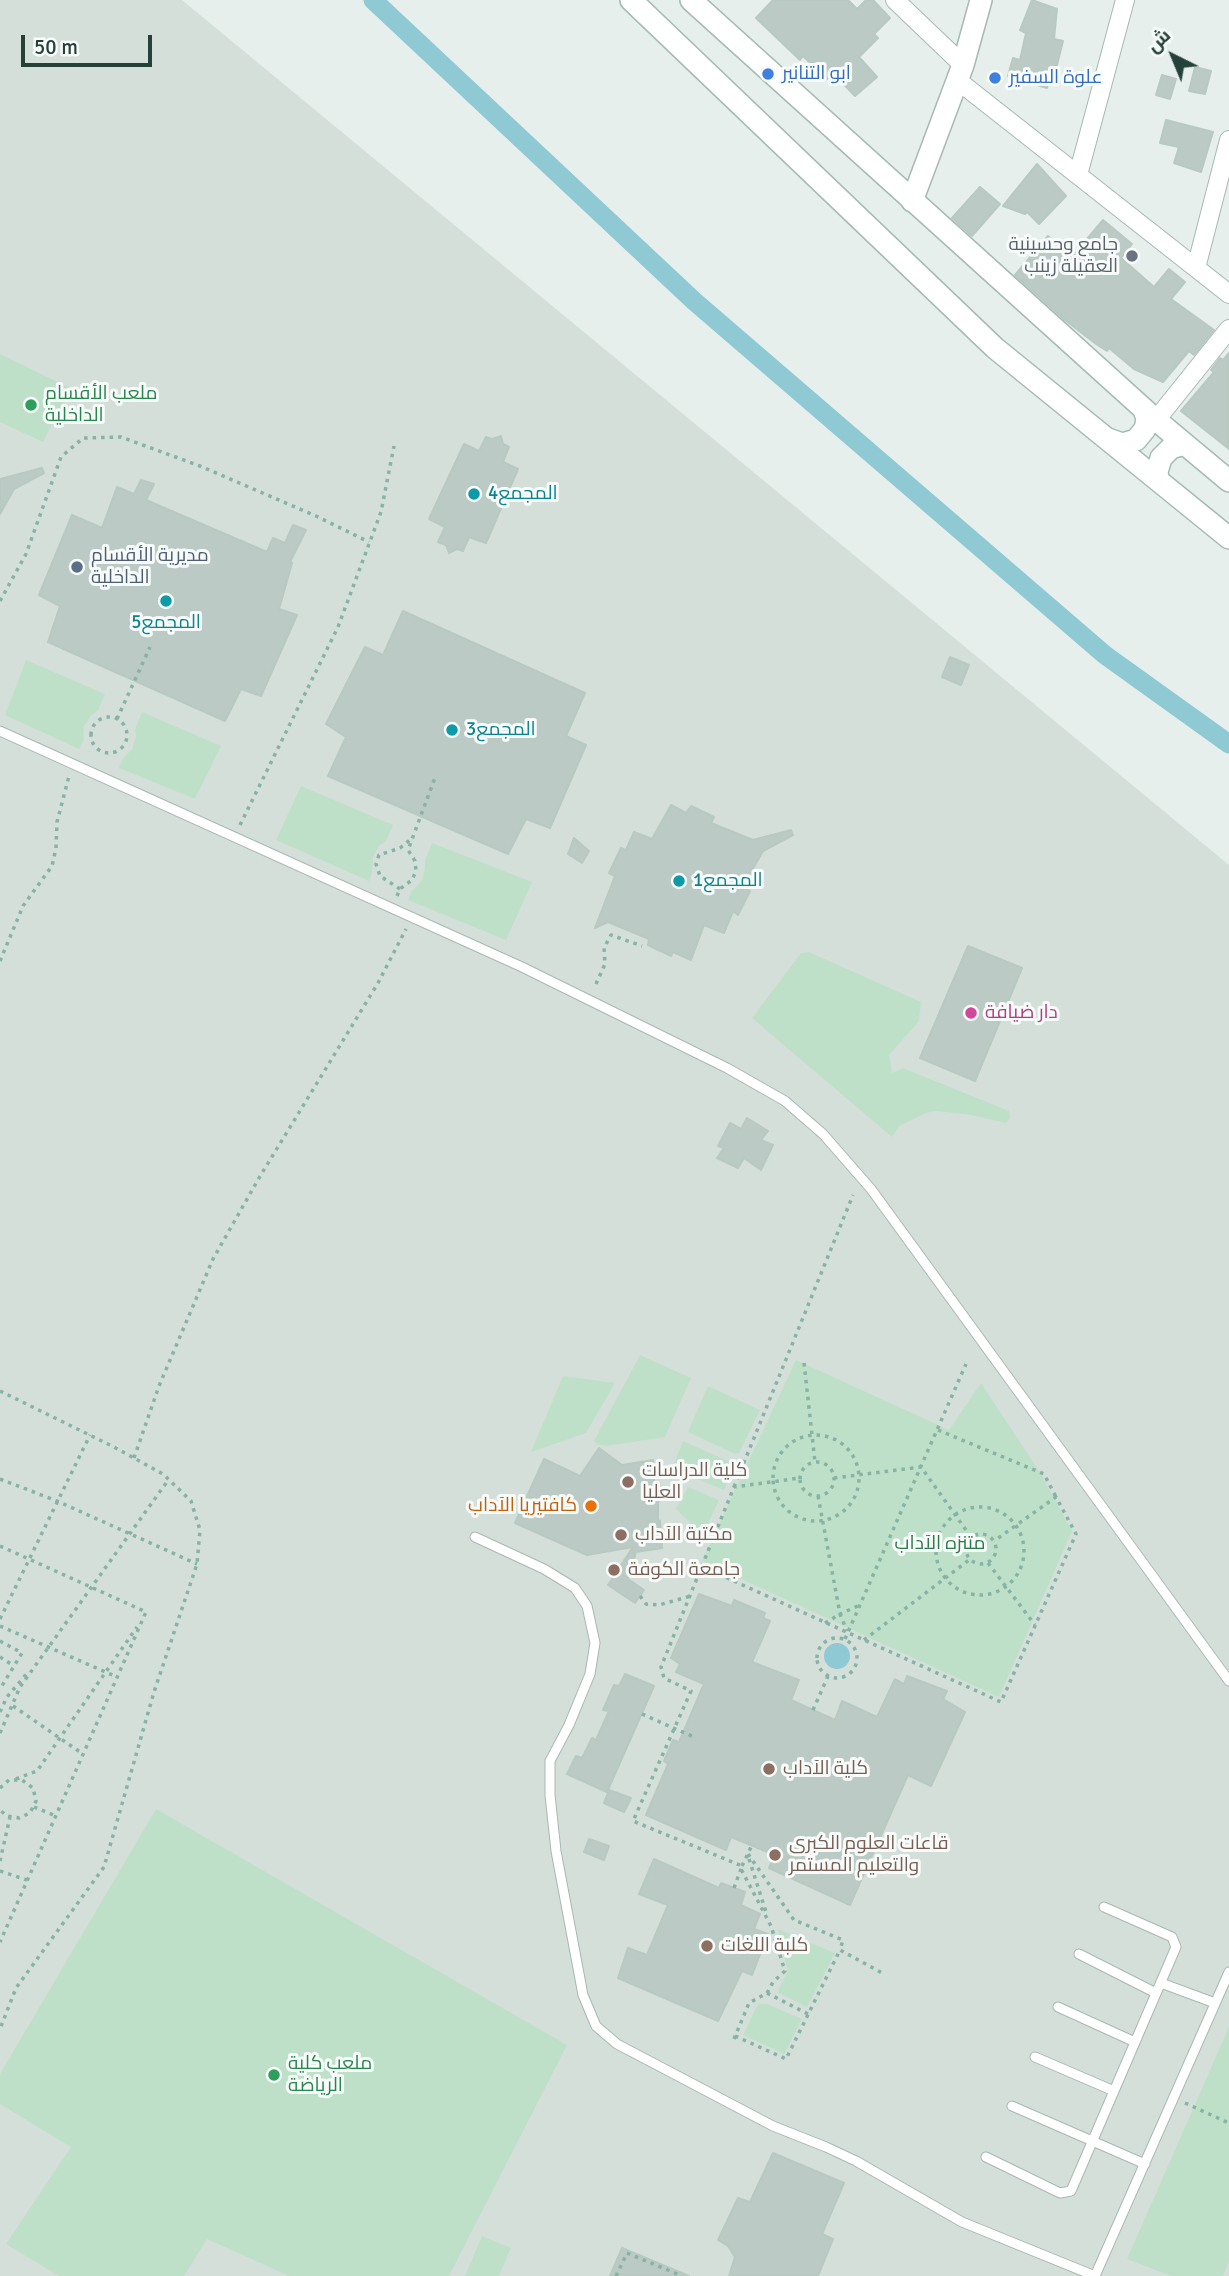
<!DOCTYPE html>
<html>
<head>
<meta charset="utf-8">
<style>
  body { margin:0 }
  #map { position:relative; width:1229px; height:2276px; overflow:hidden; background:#e6efeb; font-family:Signika,Cairo,sans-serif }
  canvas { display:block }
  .north { position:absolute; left:1138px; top:21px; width:70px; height:70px; -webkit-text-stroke:5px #f7fbf9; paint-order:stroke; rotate:317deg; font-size:19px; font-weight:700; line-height:28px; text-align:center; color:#24423a }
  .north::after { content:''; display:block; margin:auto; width:24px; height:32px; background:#24423a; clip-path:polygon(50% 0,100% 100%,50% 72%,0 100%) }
  .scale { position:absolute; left:21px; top:35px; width:131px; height:32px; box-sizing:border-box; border:4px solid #24423a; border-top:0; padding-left:9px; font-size:21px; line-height:24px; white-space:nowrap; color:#24423a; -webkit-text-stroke:5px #f7fbf9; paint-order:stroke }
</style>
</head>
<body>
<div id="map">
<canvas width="1229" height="2276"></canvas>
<div class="north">ش</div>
<div class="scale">50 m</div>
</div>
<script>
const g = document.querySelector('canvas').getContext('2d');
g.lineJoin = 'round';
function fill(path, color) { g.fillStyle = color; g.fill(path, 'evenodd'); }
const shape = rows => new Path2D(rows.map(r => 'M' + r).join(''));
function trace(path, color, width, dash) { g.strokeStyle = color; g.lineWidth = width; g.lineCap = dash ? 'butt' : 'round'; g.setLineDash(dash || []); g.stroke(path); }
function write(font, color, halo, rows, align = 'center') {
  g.font = font + ' Signika,Cairo,sans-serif'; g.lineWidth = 6; g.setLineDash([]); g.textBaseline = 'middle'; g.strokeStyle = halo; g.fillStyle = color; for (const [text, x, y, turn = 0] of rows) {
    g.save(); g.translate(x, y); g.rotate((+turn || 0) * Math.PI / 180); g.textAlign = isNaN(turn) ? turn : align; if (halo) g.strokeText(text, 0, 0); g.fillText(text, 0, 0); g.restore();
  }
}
const built = shape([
  [0,0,182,0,1229,865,1229,2276,0,2276]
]);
const green = shape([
  [0,354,70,388,43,442,0,422],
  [26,660,105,694,98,710,91,716,84,726,83,741,79,749,5,715],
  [142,712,221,746,195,799,119,768,122,760,132,749,136,737,135,729],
  [301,786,393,825,386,841,379,846,373,857,372,873,369,881,276,840],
  [432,843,532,882,506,940,408,900,412,891,422,880,425,868,425,860],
  [809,952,921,1002,919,1021,889,1055,892,1073,903,1068,1009,1111,1010,1118,1006,1123,971,1115,936,1111,926,1113,899,1126,892,1137,752,1018,801,953],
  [640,1355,691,1378,665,1437,607,1446,596,1444,594,1441],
  [796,1360,949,1430,981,1383,1039,1471,1072,1531,999,1697,702,1561],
  [563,1376,615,1383,586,1433,531,1452],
  [708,1386,760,1410,739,1453,735,1454,688,1432],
  [683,1441,730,1462,734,1466,724,1490,672,1469],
  [688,1487,719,1500,703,1535,676,1509],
  [156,1809,567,2045,449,2276,289,2276,207,2239,184,2276,59,2276,6,2244,71,2147,0,2104,0,2074],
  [778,1929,835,1953,807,2007,779,1993,778,1990,788,1971],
  [758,2004,767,2004,802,2019,784,2054,743,2035],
  [1229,2027,1229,2261,1223,2276,1171,2276,1127,2259],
  [482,2236,511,2248,499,2276,465,2276]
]);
const water = shape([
  '824 1656a13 13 0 1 1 26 0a13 13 0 1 1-26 0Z'
]);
const canal = shape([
  [373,0,694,301,1105,655,1229,744]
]);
const building = shape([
  [773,0,848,0,857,9,866,0,873,0,890,18,874,34,878,38,859,57,877,77,855,96,833,73,827,79,803,56,800,60,756,18,773,0],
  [1032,0,1057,9,1054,39,1063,41,1056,69,1053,68,1047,88,1008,76,1013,58,1020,60,1026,33,1020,30,1032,0],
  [1195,67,1211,71,1205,94,1189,91,1195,67],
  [1162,75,1176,79,1170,99,1156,95,1162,75],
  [1166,120,1213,132,1201,172,1174,163,1179,147,1160,143,1166,120],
  [1037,164,1066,196,1039,224,1027,212,1025,214,1003,206,1037,164],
  [980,187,1000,204,972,236,952,218,980,187],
  [1103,220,1132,244,1121,258,1154,287,1169,269,1185,282,1171,299,1214,330,1194,355,1189,351,1163,382,1134,369,1109,348,1107,351,1096,344,1065,320,1015,275,1048,236,1072,257,1103,220],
  [1229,353,1229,449,1181,411,1214,372,1211,370,1220,358,1223,360,1229,353],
  [501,436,503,444,509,447,503,462,518,469,486,543,469,537,463,551,457,549,449,553,446,545,438,542,445,527,429,519,464,444,479,451,486,437,492,439,501,436],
  [42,468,44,473,14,489,0,514,0,479,42,468],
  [141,480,154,484,146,500,267,552,273,538,285,543,293,525,306,530,290,562,292,563,279,609,297,615,261,696,241,689,225,721,48,642,60,606,39,595,72,515,102,528,117,487,134,494,141,480],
  [403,611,585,693,566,736,586,745,550,828,526,819,508,854,328,776,346,737,326,724,365,647,383,655,403,611],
  [950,657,969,665,961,685,942,677,950,657],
  [671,805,686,813,691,806,714,817,711,823,753,840,791,830,793,835,763,851,743,886,750,891,738,915,733,911,724,933,704,925,691,960,673,952,671,956,648,945,649,939,608,922,595,928,615,876,609,873,621,848,626,850,634,832,652,839,671,805],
  [574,838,589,851,582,863,568,854,574,838],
  [968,946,1022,968,975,1081,920,1058,968,946],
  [747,1118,768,1131,761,1140,773,1145,761,1170,744,1158,738,1168,717,1158,724,1148,718,1146,730,1123,741,1129,747,1118],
  [599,1448,622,1465,653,1460,654,1484,664,1489,658,1502,658,1520,660,1521,662,1548,636,1552,628,1579,644,1590,635,1603,608,1585,633,1547,587,1555,515,1523,544,1459,580,1476,599,1448],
  [699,1594,732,1606,734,1600,765,1613,763,1618,770,1621,752,1662,799,1680,791,1700,835,1720,842,1701,877,1717,895,1679,904,1684,907,1676,947,1691,943,1699,965,1712,931,1786,908,1775,850,1905,769,1868,775,1855,731,1837,726,1850,646,1815,668,1764,664,1761,673,1740,679,1742,704,1684,676,1672,680,1664,671,1658,699,1594],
  [625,1674,654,1686,607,1792,567,1774,576,1756,582,1758,592,1738,596,1740,609,1711,603,1710,614,1685,619,1686,625,1674],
  [609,1790,631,1798,624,1812,604,1803,609,1790],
  [589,1839,609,1846,604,1860,584,1852,589,1839],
  [654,1859,719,1888,721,1883,745,1892,741,1905,760,1914,754,1929,768,1934,752,1975,742,1971,718,2021,618,1978,628,1948,647,1955,668,1905,639,1894,654,1859],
  [773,2153,844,2183,822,2234,833,2239,818,2276,729,2276,735,2257,728,2246,718,2240,738,2198,750,2202,773,2153],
  [622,2248,689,2276,610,2276,622,2248]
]);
const path = shape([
  [0,601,26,554,61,457,83,438,121,437,200,466,316,516,369,542],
  '91 735a18 18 0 1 1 36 0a18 18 0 1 1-36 0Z',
  [117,719,150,647],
  [240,825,338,627,381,512,394,446],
  [400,889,380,876,376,864,379,855,400,848,411,839],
  [397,896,400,889,412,880,416,871,415,861,408,850,436,775],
  [0,961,23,906,52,866,56,848,57,822,69,776],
  [596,984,605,964,604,948,611,935,642,946],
  [804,1363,815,1462],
  [0,1391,112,1446,163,1474,191,1501,200,1530,197,1564,154,1692,104,1867,16,1988,0,2029],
  [938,1430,1044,1474,1056,1497],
  '773 1478a43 43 0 1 1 86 0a43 43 0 1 1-86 0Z',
  [134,1458,159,1386,213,1259,259,1178,378,983,406,929],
  '800 1479a17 17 0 1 1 34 0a17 17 0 1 1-34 0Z',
  [834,1478,921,1467,971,1537],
  [0,1479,57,1501,197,1564],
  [734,1487,853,1195],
  [818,1496,840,1614,860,1605],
  '936 1551a44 44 0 1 1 88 0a44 44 0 1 1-88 0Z',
  '966 1549a15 15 0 1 1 30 0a15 15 0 1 1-30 0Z',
  [0,1546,146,1612,0,1942],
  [988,1563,1035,1625],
  [703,1567,1001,1702,1076,1534,1056,1497,994,1541],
  [640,1596,646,1604,659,1605,691,1596],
  [0,1619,90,1435],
  [825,1623,840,1614,847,1631],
  [0,1626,117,1677],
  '817 1658a20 20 0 1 1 40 0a20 20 0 1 1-40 0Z',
  [845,1639,966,1364],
  [864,1640,969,1560],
  [0,1641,22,1653,0,1689],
  [0,1657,14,1666],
  [13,1706,83,1754],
  [813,1710,828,1676],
  [0,1712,7,1697,29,1671],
  [642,1714,696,1738],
  [0,1733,20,1687,169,1479],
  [16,1779,37,1771,137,1627],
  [0,1788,9,1780,22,1780,33,1788,36,1801,30,1813,19,1818,7,1816,0,1810],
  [34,1807,56,1816],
  [748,1854,794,1920,843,1940,840,1950,884,1974],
  [749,1859,767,1915],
  [0,1861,10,1817],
  [742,1866,752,1845],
  [0,1871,27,1880],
  [734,1888,742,1866,633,1821,691,1691,664,1678,661,1667,734,1487,800,1478],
  [767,1993,808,2014],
  [735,2036,786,2059,840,1950],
  [734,2039,749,2003,767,1993,773,1982,785,1971,771,1926,741,1869],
  [1185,2103,1229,2123],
  [616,2276,627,2253,682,2276]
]);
const service = shape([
  [0,731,522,967,727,1068,785,1101,823,1134,871,1189,1229,1681],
  [475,1537,544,1569,575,1588,587,1606,595,1643,590,1674,569,1725,550,1761,550,1795,556,1851,583,1995,596,2026,617,2044,773,2126,826,2147,856,2161,962,2222,1095,2276],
  [1079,1954,1156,1993],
  [1161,1983,1215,2003],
  [1058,2007,1135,2042],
  [1035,2057,1114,2091],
  [1012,2106,1145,2164],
  [986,2157,1060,2193,1071,2191,1176,1947,1172,1937,1104,1907],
  [1095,2276,1229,1972]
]);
const minor = shape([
  [895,0,963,65],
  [957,80,1229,294],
  [1078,175,1125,0],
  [1196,268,1229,140],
  [1156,420,1229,329]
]);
const tertiary = shape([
  [912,201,963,65,981,0]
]);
const secondary = shape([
  [631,0,995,348,1229,538],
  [691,0,1156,420,1229,481],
  [1108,439,1122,444,1136,440,1145,429,1147,419,1144,410],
  [1158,479,1157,472,1161,458,1171,448,1184,444]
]);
const markers = [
  [768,74,7,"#3f7fe0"],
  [995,78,7,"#3f7fe0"],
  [1132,256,7,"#6b7280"],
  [31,405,7,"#2e9e5b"],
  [474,494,7,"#0f9aa8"],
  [77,567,7,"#5c6f8a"],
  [166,601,7,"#0f9aa8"],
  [452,730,7,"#0f9aa8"],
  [679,881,7,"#0f9aa8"],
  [971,1013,7,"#d1479c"],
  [628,1482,7,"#8d6e63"],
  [591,1506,7,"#e8710a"],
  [621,1535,7,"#8d6e63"],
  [614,1570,7,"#8d6e63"],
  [769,1769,7,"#8d6e63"],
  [775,1855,7,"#8d6e63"],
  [707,1946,7,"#8d6e63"],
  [274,2075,7,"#2e9e5b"]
];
const shopNames = [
  ["ابو التنانير",782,74],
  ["علوة السفير",1009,78]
];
const worshipNames = [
  ["جامع وحسينية",1118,245],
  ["العقيلة زينب",1118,267]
];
const leisureNames = [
  ["ملعب الأقسام",45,394],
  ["الداخلية",45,416],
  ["ملعب كلية",288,2064],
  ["الرياضة",288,2086]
];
const cultureNames = [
  ["المجمع4",488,494],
  ["المجمع5",166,623,"center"],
  ["المجمع3",466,730],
  ["المجمع1",693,881]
];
const serviceNames = [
  ["مديرية الأقسام",91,556],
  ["الداخلية",91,578]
];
const hotelNames = [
  ["دار ضيافة",985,1013]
];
const educationNames = [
  ["كلية الدراسات",642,1471],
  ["العليا",642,1493],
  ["مكتبة الآداب",635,1535],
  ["جامعة الكوفة",628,1570],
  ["كلية الآداب",783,1769],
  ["قاعات العلوم الكبرى",789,1844],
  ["والتعليم المستمر",789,1866],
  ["كلبة اللغات",721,1946]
];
const foodNames = [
  ["كافتيريا الآداب",577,1506]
];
const parkNames = [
  ["متنزه الآداب",940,1544]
];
fill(built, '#d4dfda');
fill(green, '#bfe0c8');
fill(water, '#8ec9d4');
trace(canal, '#8ec9d4', 19);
fill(building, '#bbcac4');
trace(building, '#b8c9c2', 2);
trace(service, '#a8b8b2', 11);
trace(minor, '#a8b8b2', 20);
trace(tertiary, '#a8b8b2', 24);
trace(secondary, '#a4bbb3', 24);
trace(path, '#86b3a5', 3.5, [3.5, 5]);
trace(service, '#fff', 9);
trace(minor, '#fff', 18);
trace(tertiary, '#fff', 21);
trace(secondary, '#fff', 21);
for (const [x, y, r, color] of markers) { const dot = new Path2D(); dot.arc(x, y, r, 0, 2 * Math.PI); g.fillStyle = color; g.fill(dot); trace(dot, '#f7fbf9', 2.5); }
write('19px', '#366cbe', '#f7fbf9', shopNames, 'left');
write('19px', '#5b616d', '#f7fbf9', worshipNames, 'right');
write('19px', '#27864d', '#f7fbf9', leisureNames, 'left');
write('19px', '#0d838f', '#f7fbf9', cultureNames, 'left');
write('19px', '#4e5e75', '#f7fbf9', serviceNames, 'left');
write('19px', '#b23c85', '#f7fbf9', hotelNames, 'left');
write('19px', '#785e54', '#f7fbf9', educationNames, 'left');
write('19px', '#c56008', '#f7fbf9', foodNames, 'right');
write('19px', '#2d7a4b', '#f7fbf9', parkNames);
</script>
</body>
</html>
